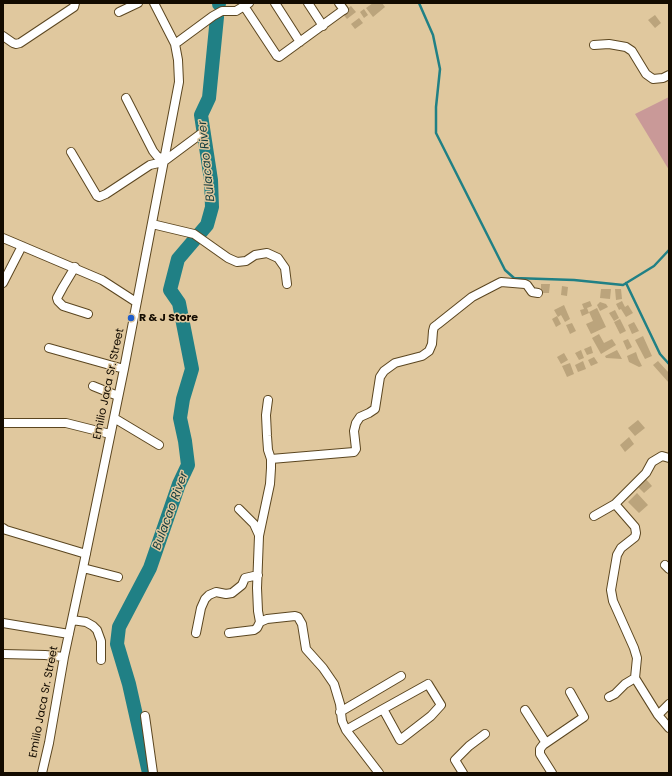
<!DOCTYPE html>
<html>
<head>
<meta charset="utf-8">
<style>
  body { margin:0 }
  #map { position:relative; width:672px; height:776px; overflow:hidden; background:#e0c89e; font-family:Poppins,sans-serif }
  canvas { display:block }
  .frame { position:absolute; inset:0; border:4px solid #130b00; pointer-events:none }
</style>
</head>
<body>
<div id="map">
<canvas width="672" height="776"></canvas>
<div class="frame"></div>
</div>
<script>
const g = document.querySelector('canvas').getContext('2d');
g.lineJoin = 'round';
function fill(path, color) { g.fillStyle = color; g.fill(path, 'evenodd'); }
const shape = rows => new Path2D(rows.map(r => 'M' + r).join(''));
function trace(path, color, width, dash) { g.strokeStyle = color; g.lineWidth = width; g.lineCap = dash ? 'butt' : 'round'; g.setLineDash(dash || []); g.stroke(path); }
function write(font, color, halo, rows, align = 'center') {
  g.font = font + ' Poppins,sans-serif'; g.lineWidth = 3; g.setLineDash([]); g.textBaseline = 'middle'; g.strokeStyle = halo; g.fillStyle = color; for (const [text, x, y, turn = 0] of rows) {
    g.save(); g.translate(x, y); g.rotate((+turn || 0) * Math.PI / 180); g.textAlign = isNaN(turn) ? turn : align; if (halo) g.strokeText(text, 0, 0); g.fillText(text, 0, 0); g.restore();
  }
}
const green = shape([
  [669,97,669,170,635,114]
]);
const stream = shape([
  [419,3,433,35,440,69,436,107,436,133,505,270,514,278,574,280,623,285,654,266,669,250],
  [626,283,660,354,669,364]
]);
const river = shape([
  [219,4,219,3],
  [149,773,129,684,117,644,119,627,150,568,179,484,188,465,185,441,180,418,183,399,192,369,179,303,170,290,178,259,207,225,212,207,211,180,201,115,209,98,217,17]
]);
const building = shape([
  [373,3,382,3,385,7,373,17,366,8],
  [351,6,356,12,347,19,342,13],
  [364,9,368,15,364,18,360,12],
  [655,15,661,23,655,28,648,20],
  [359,18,363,23,355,29,351,24],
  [541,284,550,284,549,293,541,293],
  [562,286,568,287,567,296,561,295],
  [601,289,611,289,610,299,600,298],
  [615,289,621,289,622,299,616,300],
  [590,301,592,306,587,308,589,313,582,316,580,310,584,309,582,304],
  [622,301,625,307,628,305,633,313,626,317,621,309,619,310,616,304],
  [600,302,606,304,608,307,600,311,597,305],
  [564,305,570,319,565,322,561,315,558,317,554,310],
  [597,308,606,327,591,334,586,324,593,321,589,312],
  [615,310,619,318,614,321,609,313],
  [557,316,561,324,556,327,552,319],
  [620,319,626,331,620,334,614,322],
  [634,322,639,331,632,334,628,325],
  [572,323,576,331,570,334,566,325],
  [599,334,604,343,612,339,616,345,601,354,592,338],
  [643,336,652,356,645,359,635,340],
  [628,339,632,347,627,350,623,341],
  [591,346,593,353,587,355,584,349],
  [581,350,584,358,579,360,575,353],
  [617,350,622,359,606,358,605,356],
  [636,352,638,358,642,366,639,367,629,362,627,356],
  [564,353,568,360,561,364,557,357],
  [594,357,598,363,591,366,588,360],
  [583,361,586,369,578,372,575,365],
  [658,361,669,373,669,383,653,365],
  [570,363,574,374,567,377,562,366],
  [638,420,645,428,635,436,628,428],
  [629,437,634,444,625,452,620,445],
  [644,477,652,486,644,493,636,485],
  [637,493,648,505,639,513,628,502]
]);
const minor = shape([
  [275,3,300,42],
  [308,3,323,26],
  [244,6,277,56,279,57,342,11,344,10,339,3],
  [119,12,138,3],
  [3,36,13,43,16,44,20,43,74,7,75,3],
  [175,44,213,16,222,11,236,11,249,3],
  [594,45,609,44,626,47,632,51,646,74,653,79,663,78,669,75],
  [126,98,153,151,157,156,164,160],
  [71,152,97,196,99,197,106,194,150,165,163,162,202,133],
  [152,224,194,234,228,258,237,262,246,261,255,255,267,253,278,258,285,268,287,284],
  [3,238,102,280,136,302],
  [75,267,63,287,57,298,58,301,63,306,88,314],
  [3,283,22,246],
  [49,348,124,369],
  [93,386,118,396],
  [114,418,159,445],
  [3,423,66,423,110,434],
  [669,458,662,456,652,462,646,473,615,504,635,527,636,533,635,537,621,548,617,555,611,590,613,601,634,648,637,658,635,678,658,715,669,704],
  [271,459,354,452,356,449,354,431,356,423,360,417,369,413,375,409,380,377,384,371,395,363,422,356,429,351,432,344,433,331,434,327,438,324,472,297,501,282,525,284,527,285,532,292,538,293],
  [239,509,254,524,259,535],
  [594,516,615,504],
  [3,528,6,530,86,554],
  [665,565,669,569],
  [83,568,118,577],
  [72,620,86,622,93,626,97,630,101,641,101,660],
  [260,622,258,611,257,588,259,536,270,484,271,468,271,459,268,450,267,436,266,415,268,400],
  [3,623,69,634],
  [196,633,201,608,205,599,209,595,216,592,226,594,232,593,242,585,245,578,258,575],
  [229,633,254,630,257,628,260,622,267,619,295,616,298,617,302,624,306,649,323,668,334,684,340,704,342,721,346,730,379,773],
  [3,654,45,655,64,657],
  [428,684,441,705,431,716,400,740,383,709,428,684],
  [609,697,615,694,625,684,635,678],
  [525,710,546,743],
  [340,712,401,676],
  [658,715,669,728],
  [145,716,153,773],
  [346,730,383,709],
  [42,773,49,743,64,657,83,568,124,369,179,82,178,60,175,44,154,3],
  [463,773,455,760,469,746,485,734],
  [552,773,540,754,540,749,543,745,584,717,570,692]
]);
const markers = [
  [131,318,4,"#1f5dca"]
];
const poiNames = [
  ["R & J Store",139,318]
];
const streetNames = [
  ["Emilio Jaca Sr. Street",109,384,-78],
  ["Emilio Jaca Sr. Street",44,702,-79]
];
const waterNames = [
  ["Bulacao River",207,161,-96],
  ["Bulacao River",171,511,-70]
];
fill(green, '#c99998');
trace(stream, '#208085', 2.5);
trace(river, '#208085', 14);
fill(building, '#bba47c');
trace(minor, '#5b4620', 10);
trace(minor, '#fff', 8);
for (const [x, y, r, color] of markers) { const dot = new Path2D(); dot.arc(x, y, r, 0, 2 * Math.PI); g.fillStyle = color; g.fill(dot); trace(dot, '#e0c89e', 1.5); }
write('bold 11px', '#130b00', '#e0c89e', poiNames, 'left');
write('11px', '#130b00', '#e0c89e', streetNames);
write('italic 12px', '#123c3e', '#e0c89e', waterNames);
</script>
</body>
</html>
